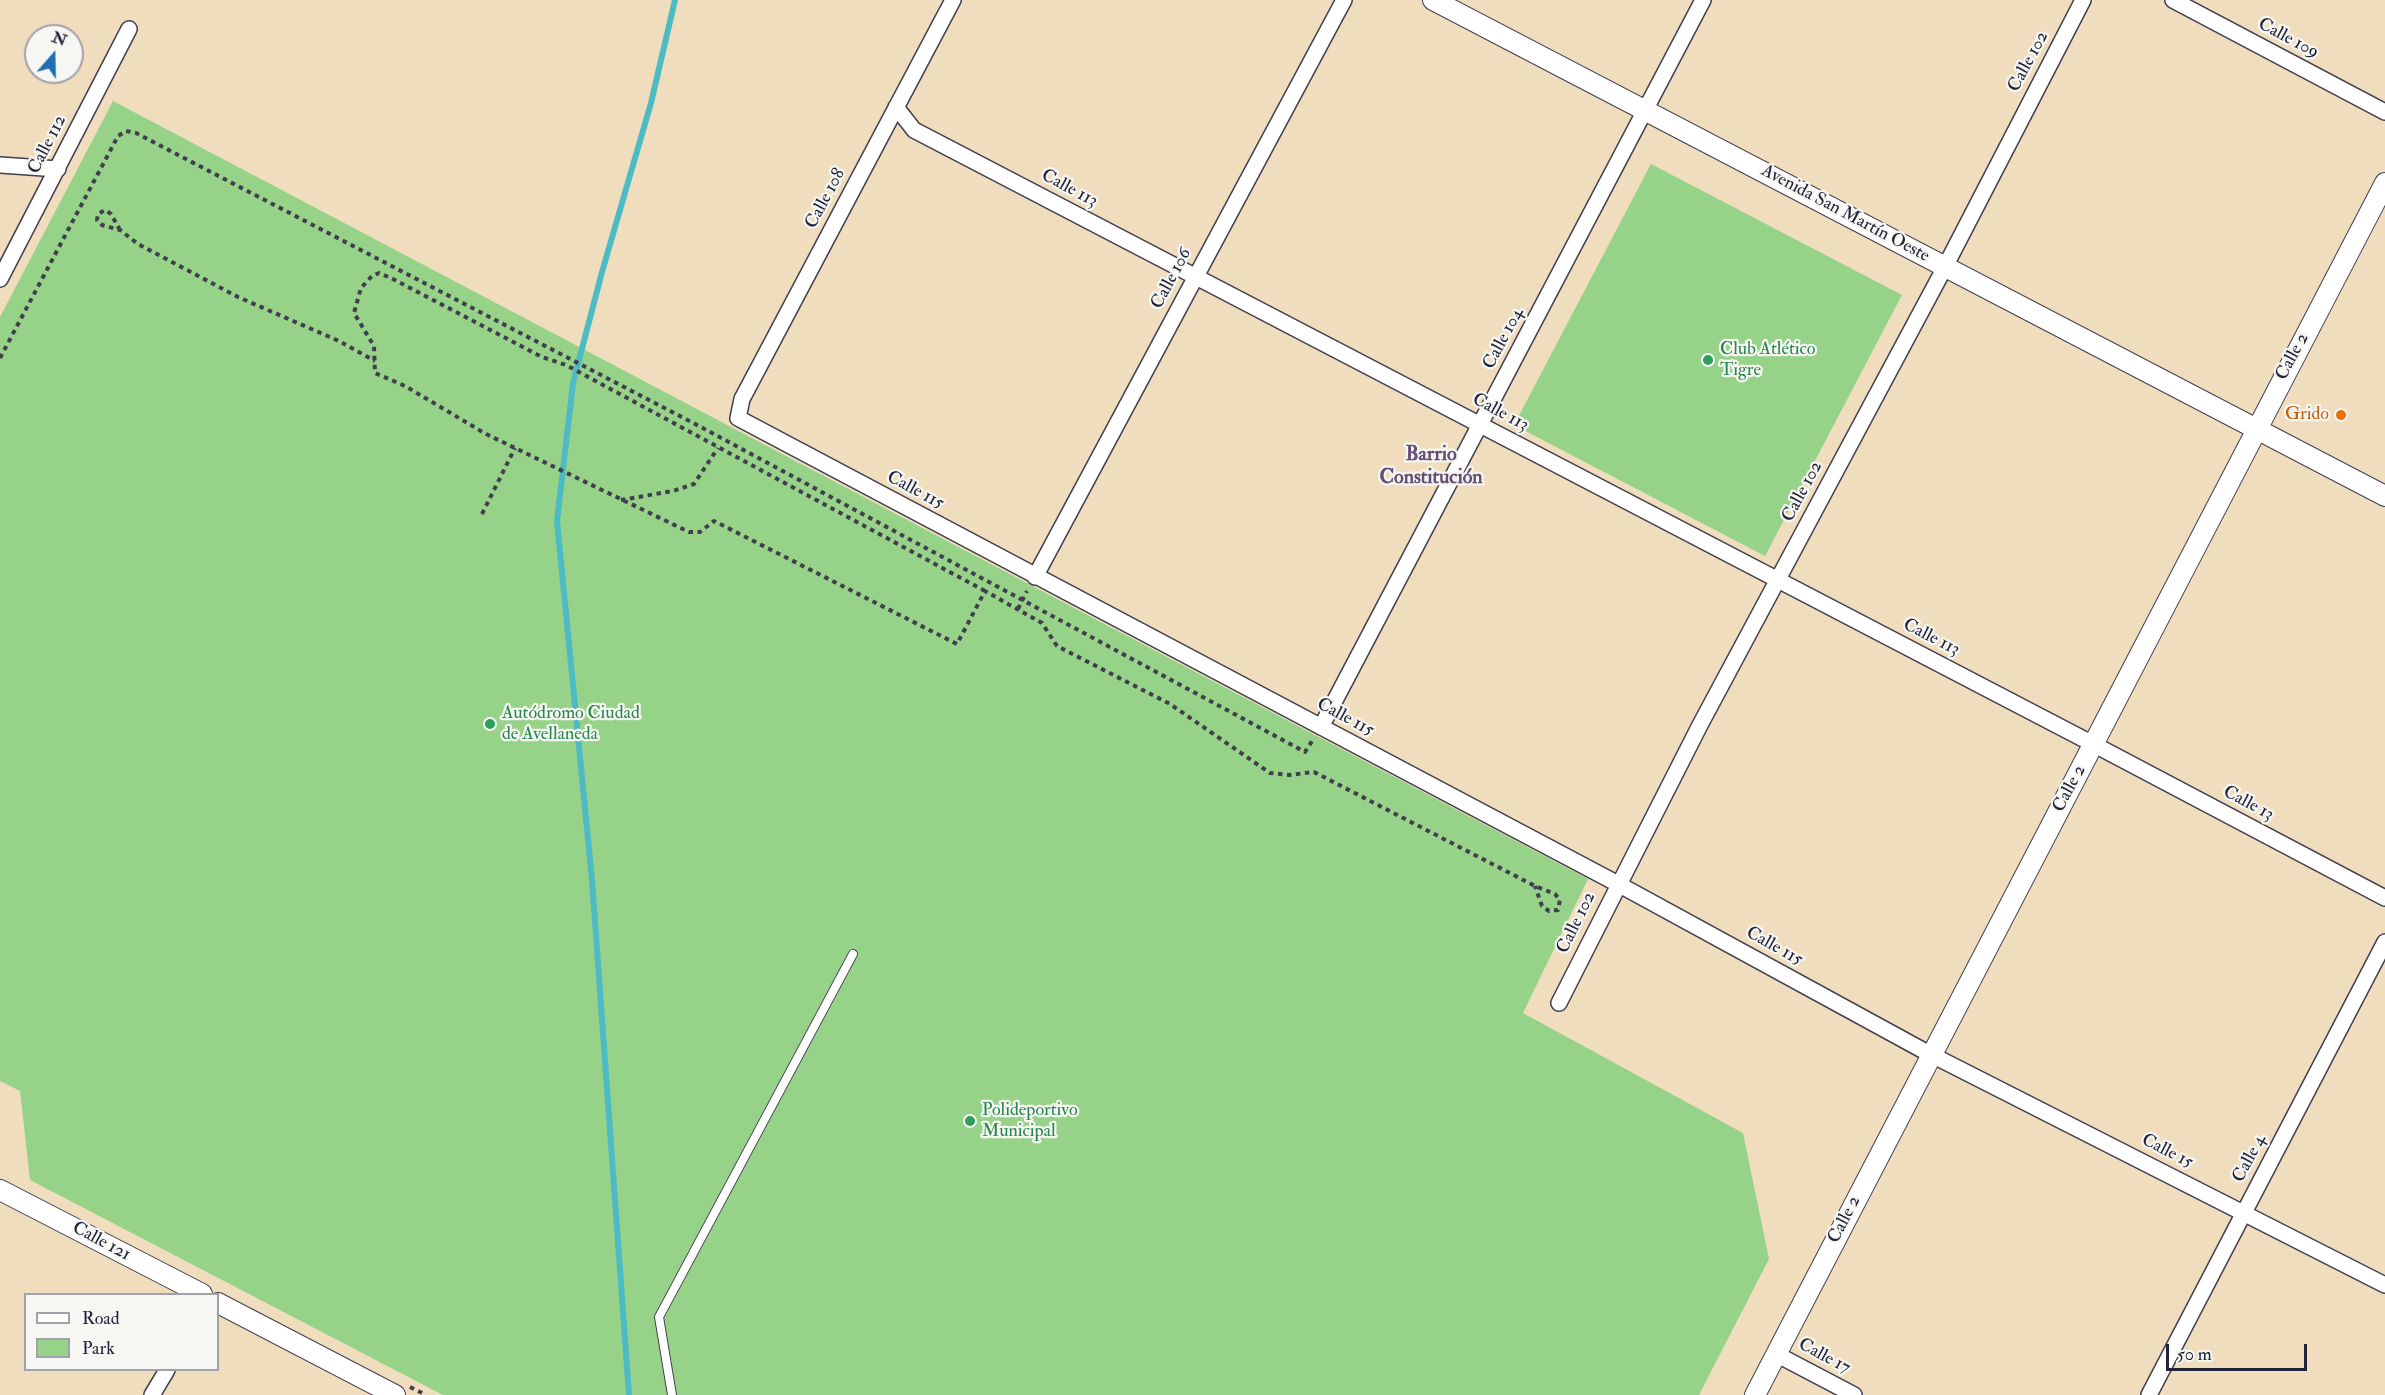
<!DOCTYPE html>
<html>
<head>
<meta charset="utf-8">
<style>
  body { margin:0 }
  #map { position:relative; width:2385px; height:1395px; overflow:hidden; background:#f0ddbd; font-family:"IM FELL Double Pica",serif }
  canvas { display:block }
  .legend { position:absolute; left:24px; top:1293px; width:195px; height:78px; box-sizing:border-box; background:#f6f6f2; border:2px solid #a1a1a9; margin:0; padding:8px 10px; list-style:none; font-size:18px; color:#22223b }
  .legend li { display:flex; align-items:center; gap:12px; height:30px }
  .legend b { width:30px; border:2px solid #a1a1a9 }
  .north { position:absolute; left:24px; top:24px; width:60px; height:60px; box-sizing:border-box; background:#f6f6f2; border:2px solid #a1a1a9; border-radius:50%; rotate:20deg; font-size:16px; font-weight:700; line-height:24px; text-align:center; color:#22223b }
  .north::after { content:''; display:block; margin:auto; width:21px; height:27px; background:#1f6fb2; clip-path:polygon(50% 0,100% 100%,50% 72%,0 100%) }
  .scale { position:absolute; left:2166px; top:1344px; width:141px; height:27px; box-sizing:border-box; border:3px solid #22223b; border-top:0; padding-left:8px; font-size:18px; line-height:21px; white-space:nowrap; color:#22223b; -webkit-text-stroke:4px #f6f6f2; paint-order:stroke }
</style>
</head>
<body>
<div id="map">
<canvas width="2385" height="1395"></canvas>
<ul class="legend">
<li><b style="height:8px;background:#fff"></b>Road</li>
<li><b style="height:16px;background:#96d388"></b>Park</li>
</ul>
<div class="north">N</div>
<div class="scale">50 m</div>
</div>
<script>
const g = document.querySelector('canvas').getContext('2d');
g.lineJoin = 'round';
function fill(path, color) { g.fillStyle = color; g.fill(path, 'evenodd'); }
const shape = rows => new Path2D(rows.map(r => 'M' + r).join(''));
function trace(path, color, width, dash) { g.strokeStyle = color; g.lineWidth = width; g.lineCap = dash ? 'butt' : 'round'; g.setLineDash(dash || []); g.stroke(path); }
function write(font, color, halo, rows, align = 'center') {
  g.font = font + ' "IM FELL Double Pica",serif'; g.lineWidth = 4.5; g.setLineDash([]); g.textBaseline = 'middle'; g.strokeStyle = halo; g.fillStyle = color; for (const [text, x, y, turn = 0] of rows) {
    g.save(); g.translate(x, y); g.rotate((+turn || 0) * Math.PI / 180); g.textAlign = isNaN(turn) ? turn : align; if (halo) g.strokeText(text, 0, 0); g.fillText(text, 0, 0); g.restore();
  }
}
const green = shape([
  [113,101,1588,879,1523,1013,1743,1133,1769,1259,1699,1395,443,1395,30,1180,20,1091,0,1081,0,317],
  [1651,164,1902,295,1765,556,1514,425]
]);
const stream = shape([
  [629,1395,592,880,557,521,573,383,602,272,651,103,675,0]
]);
const path = shape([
  [120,230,111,214,105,210,98,214,97,220,102,225,120,230,138,244,238,297,339,341,375,361],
  [0,358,118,136,126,131,136,133,699,426,1305,752,1314,738],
  [621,500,673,491,694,484,718,448],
  [482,514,515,448],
  [985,591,566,365,542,357,391,278,379,273,372,276,361,288,354,313,374,346,375,373,405,386,486,434,689,532,700,532,714,521,957,644,985,591,1042,623,1057,646,1170,704,1270,773,1289,775,1314,772,1535,886,1555,894,1560,900,1558,910,1549,911,1542,906,1535,886],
  [1018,609,1027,591],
  [410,1387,426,1395]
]);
const service = shape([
  [672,1395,659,1317,853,954]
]);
const minor = shape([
  [953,0,742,399,738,418,1618,884,1926,1052,2385,1285],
  [2173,0,2385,112],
  [896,107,914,130,2093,744,2385,898],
  [0,165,58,169],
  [0,279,129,29],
  [1035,577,1344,0],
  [1321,727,1703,0],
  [1559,1003,1700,725,1945,267,2083,0],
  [1776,1354,1854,1395],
  [152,1395,167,1370],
  [2149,1395,2385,942]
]);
const tertiary = shape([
  [1433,0,2385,496],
  [0,1190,202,1294],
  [218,1303,395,1395],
  [1755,1395,2385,183]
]);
const markers = [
  [1708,360,6,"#2e9e5b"],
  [2341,415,6,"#e8710a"],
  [490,724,6,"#2e9e5b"],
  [970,1121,6,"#2e9e5b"]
];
const streetNames = [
  ["Calle 109",2288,39,28],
  ["Calle 102",2029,62,-62],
  ["Calle 112",48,145,-63],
  ["Calle 113",1069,189,28],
  ["Calle 108",826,199,-62],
  ["Avenida San Martín Oeste",1845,214,28],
  ["Calle 106",1172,279,-62],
  ["Calle 104",1504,339,-62],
  ["Calle 2",2293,357,-62],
  ["Calle 113",1500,413,28],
  ["Calle 115",915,491,28],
  ["Calle 102",1803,492,-62],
  ["Calle 113",1931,638,27],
  ["Calle 115",1345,718,28],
  ["Calle 2",2070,789,-62],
  ["Calle 13",2248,804,28],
  ["Calle 102",1577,923,-64],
  ["Calle 115",1774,947,29],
  ["Calle 15",2167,1152,27],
  ["Calle 4",2250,1159,-62],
  ["Calle 2",1845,1220,-63],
  ["Calle 121",101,1242,28],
  ["Calle 17",1824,1357,28]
];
const leisureNames = [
  ["Club Atlético",1720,350],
  ["Tigre",1720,371],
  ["Autódromo Ciudad",502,714],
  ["de Avellaneda",502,735],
  ["Polideportivo",982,1111],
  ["Municipal",982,1132]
];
const foodNames = [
  ["Grido",2329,415]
];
const neighbourhoodNames = [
  ["Barrio",1431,456],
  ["Constitución",1431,479]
];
fill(green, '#96d388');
trace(stream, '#4dbbc4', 6);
trace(service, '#413e4e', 10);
trace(minor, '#413e4e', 18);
trace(tertiary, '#413e4e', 22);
trace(path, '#413e4e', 4, [4.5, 4.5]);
trace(service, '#fff', 8);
trace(minor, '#fff', 15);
trace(tertiary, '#fff', 20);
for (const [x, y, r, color] of markers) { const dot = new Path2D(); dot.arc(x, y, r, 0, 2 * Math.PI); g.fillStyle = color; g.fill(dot); trace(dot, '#f6f6f2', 2); }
write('18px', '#22223b', '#f6f6f2', streetNames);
write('18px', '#27864d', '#f6f6f2', leisureNames, 'left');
write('18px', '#c56008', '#f6f6f2', foodNames, 'right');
write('bold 20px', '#644e73', '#f6f6f2', neighbourhoodNames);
</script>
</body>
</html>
